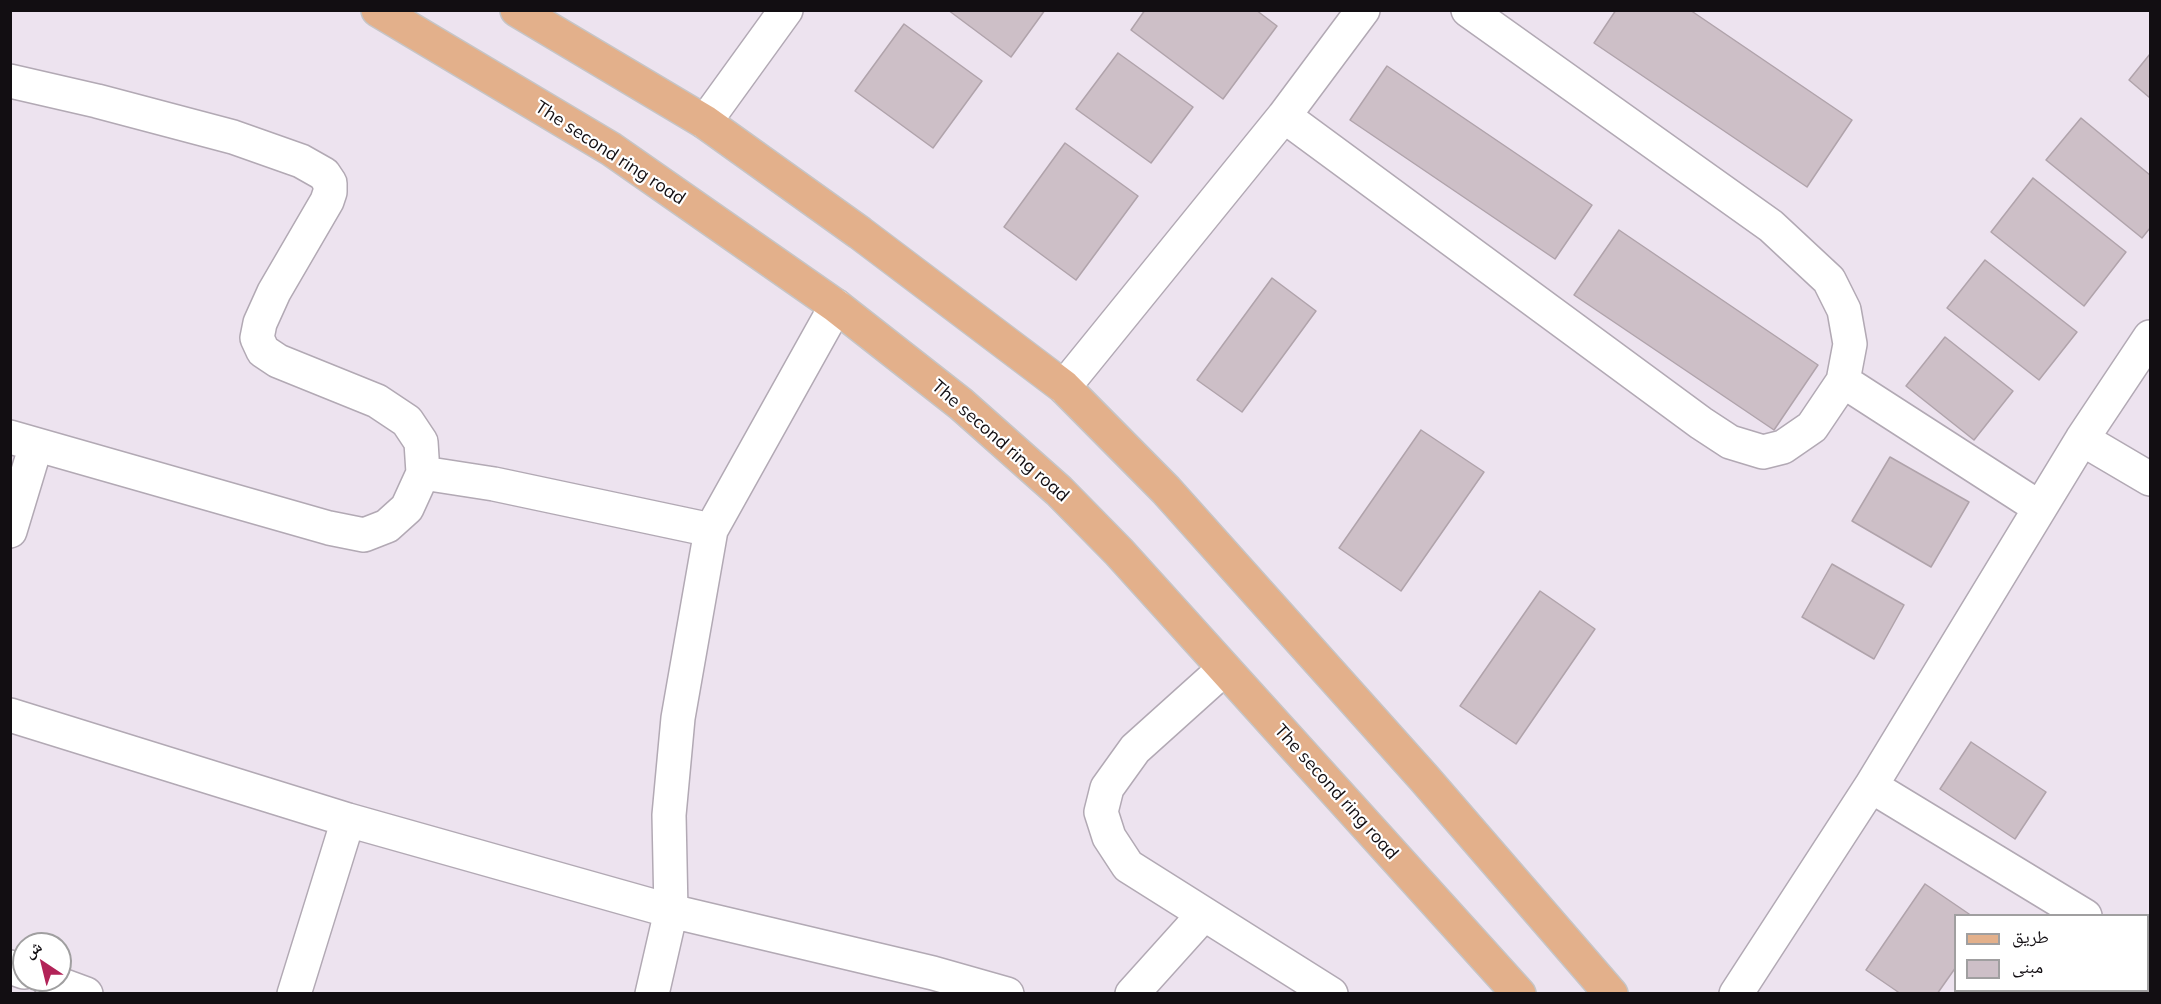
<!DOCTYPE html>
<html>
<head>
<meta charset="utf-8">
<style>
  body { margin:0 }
  #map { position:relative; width:2161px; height:1004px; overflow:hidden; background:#ede3ef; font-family:Mulish,"Noto Naskh Arabic",sans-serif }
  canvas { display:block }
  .frame { position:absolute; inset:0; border:12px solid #120e12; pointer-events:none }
  .legend { position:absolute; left:1954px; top:914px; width:195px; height:78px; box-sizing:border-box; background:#fff; border:2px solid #a09fa0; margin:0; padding:8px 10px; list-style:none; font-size:18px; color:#120e12 }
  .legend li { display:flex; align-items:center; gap:12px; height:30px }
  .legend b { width:30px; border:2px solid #a09fa0 }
  .north { position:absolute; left:12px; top:932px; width:60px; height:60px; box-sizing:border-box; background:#fff; border:2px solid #a09fa0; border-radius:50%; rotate:325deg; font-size:16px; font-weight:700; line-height:24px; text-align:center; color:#120e12 }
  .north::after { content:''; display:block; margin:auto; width:21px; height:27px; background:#b22358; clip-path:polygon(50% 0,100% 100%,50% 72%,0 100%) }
</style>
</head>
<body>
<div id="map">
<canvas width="2161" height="1004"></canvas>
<div class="frame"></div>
<ul class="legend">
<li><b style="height:8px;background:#e3b08b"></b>طريق</li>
<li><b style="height:16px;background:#cdbfc7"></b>مبنى</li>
</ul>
<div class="north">ش</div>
</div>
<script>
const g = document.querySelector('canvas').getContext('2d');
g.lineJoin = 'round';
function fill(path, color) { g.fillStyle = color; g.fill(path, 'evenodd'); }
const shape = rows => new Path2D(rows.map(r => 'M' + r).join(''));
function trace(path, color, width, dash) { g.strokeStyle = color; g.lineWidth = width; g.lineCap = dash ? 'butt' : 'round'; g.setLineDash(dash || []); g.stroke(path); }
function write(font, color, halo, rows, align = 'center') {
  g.font = font + ' Mulish,sans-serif'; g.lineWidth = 4.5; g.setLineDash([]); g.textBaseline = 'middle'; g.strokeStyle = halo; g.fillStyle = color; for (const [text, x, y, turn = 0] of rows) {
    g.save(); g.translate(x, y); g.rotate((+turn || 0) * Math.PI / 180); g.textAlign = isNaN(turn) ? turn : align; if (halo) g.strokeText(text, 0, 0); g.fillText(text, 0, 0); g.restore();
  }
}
const building = shape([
  [948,10,1045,10,1011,57,948,10],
  [1145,10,1256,10,1277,26,1223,99,1131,30,1145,10],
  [1616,10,1690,10,1852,120,1807,187,1594,43,1616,10],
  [904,24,982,81,933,148,855,91,904,24],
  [1118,53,1193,107,1151,163,1076,109,1118,53],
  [2150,54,2150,98,2129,80,2150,54],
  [1387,66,1592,205,1555,259,1350,120,1387,66],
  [2081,118,2150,175,2150,228,2142,238,2046,160,2081,118],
  [1065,143,1138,196,1076,280,1004,227,1065,143],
  [2033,178,2126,252,2084,306,1991,232,2033,178],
  [1619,230,1818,365,1774,430,1574,295,1619,230],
  [1985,260,2077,332,2039,380,1947,308,1985,260],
  [1272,278,1316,311,1242,412,1197,380,1272,278],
  [1945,337,2013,391,1974,440,1906,386,1945,337],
  [1421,430,1484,472,1401,591,1339,548,1421,430],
  [1890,457,1969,502,1931,567,1852,521,1890,457],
  [1832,564,1904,605,1874,659,1802,617,1832,564],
  [1540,591,1595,629,1516,744,1460,706,1540,591],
  [1971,742,2046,792,2015,839,1940,789,1971,742],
  [1925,884,1972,916,1956,916,1956,967,1937,994,1901,994,1866,970,1925,884]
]);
const minor = shape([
  [1468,10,1771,226,1829,280,1844,310,1850,344,1843,381,2040,508],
  [10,81,97,101,233,137,301,161,324,174,330,183,330,192,327,201,274,292,260,323,257,338,263,351,278,361,377,401,407,421,421,442,423,473],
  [1284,116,1701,423,1730,442,1763,452,1783,447,1812,427,1843,381],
  [705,122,786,10],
  [1064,387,1284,116,1363,10],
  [10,437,329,528,364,535,387,526,407,508,423,473,494,484,711,530],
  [2082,439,2150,479],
  [10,531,36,445],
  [1224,669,1135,749,1107,788,1101,812,1109,837,1128,866,1331,994],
  [10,715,348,820,671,911,933,973,1007,994],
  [1871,786,2085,916],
  [2148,953,2150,954],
  [10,967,24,972],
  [48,980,86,994],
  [294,994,348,820],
  [652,994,671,911,669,815,678,718,711,530,836,306],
  [1132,994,1204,914],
  [1736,994,1871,786,2082,439,2150,337],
  [2104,994,2106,990]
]);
const major = shape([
  [378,10,611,149,836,306,961,404,1059,491,1119,552,1519,994],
  [517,10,705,122,860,233,1064,387,1166,490,1424,778,1611,994]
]);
const streetNames = [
  ["The second ring road",610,153,33],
  ["The second ring road",1000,441,41],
  ["The second ring road",1336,792,48]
];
fill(building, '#cdbfc7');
trace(building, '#b0a3ab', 1.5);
trace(minor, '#b2a9b4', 36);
trace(major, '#c6c5c6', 36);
trace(minor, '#fff', 33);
trace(major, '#e3b08b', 33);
write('18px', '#120e12', '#fff', streetNames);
</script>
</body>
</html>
